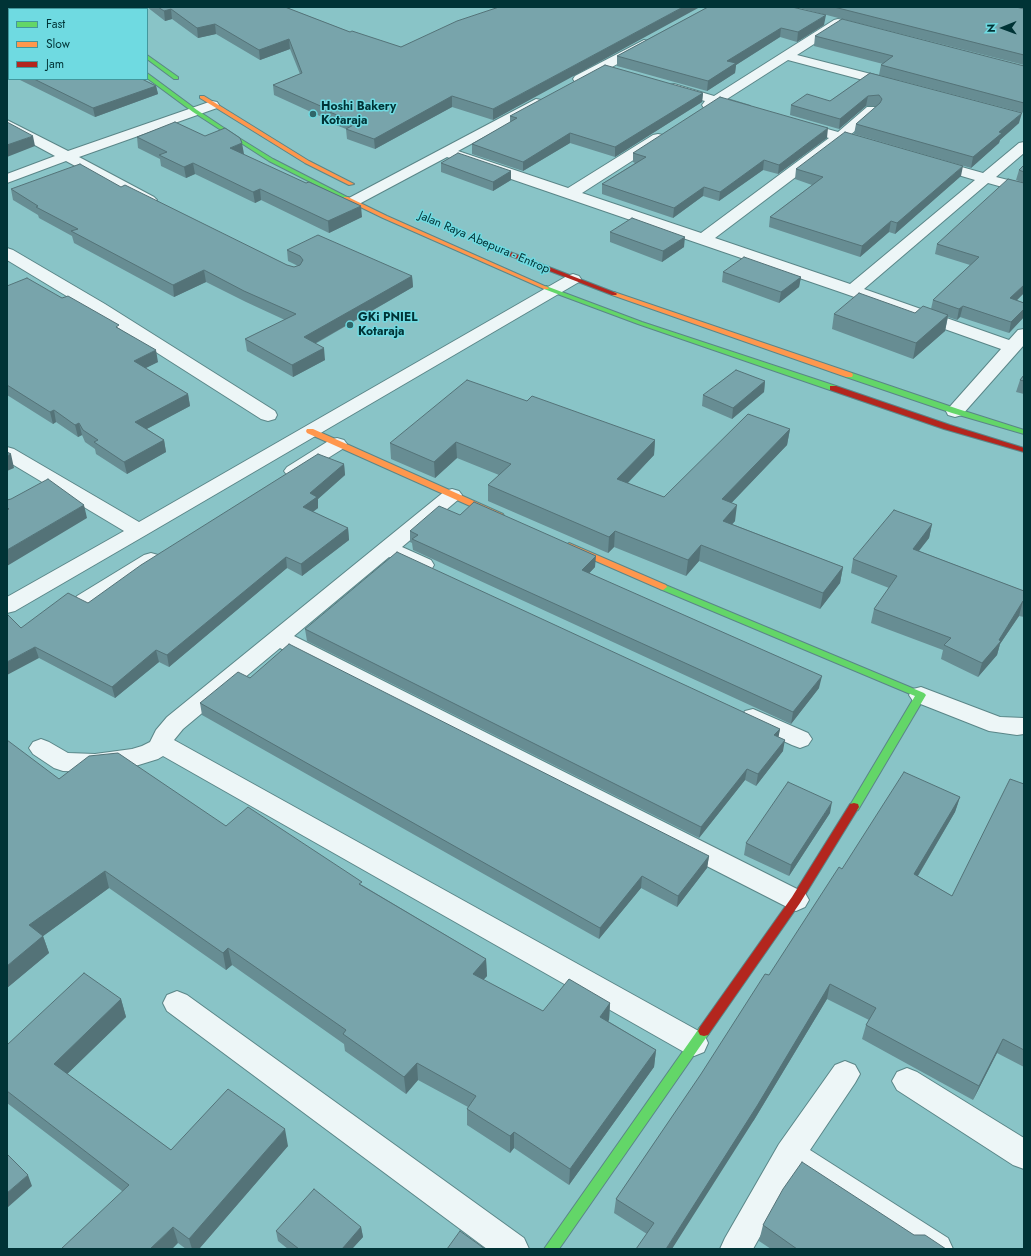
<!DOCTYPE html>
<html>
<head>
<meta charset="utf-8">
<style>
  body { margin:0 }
  #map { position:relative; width:1031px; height:1256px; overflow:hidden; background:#89c4c7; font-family:Jost,sans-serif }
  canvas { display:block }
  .frame { position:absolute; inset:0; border:8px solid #003336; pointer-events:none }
  .legend { position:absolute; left:8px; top:8px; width:140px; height:72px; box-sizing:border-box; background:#6fdae1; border:1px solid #43979d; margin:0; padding:5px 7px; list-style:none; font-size:12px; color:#003336 }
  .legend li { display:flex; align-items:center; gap:8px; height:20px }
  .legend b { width:20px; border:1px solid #43979d }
  .north { position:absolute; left:983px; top:8px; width:40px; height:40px; -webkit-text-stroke:3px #6fdae1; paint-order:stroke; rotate:269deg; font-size:11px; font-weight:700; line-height:16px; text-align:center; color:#003336 }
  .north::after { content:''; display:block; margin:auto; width:14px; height:18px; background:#003336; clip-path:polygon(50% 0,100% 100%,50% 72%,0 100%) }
</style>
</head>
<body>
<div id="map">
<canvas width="1031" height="1256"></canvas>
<div class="frame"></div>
<ul class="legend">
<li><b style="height:5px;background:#63d668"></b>Fast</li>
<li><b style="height:5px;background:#ff974d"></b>Slow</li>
<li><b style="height:5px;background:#b3261e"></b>Jam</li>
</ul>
<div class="north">N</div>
</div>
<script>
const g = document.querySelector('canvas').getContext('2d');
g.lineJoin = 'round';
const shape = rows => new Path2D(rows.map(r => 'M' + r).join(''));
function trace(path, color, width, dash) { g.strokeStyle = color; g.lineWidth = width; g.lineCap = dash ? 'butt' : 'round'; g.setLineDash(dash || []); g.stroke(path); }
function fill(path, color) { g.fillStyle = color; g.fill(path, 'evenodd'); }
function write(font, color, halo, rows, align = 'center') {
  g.font = font + ' Jost,sans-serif'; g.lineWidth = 3; g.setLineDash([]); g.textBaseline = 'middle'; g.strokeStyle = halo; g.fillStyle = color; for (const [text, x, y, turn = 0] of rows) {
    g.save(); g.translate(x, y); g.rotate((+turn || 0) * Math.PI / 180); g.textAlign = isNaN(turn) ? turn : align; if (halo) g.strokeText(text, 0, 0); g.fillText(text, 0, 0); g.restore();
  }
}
const street = shape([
  [838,19,842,20,844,23,842,26,797,55,898,81,900,84,898,87,893,88,788,60,727,99,750,106,752,109,750,112,745,113,718,105,709,109,704,108,702,105,705,101,669,91,667,88,669,85,674,84,714,96,834,20,838,19],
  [644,40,648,41,650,44,648,47,585,82,575,82,573,79,575,76,644,40],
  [536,99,541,100,543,103,541,106,458,151,568,188,653,135,658,134,663,135,665,138,663,141,582,193,701,233,829,138,794,128,792,125,794,122,799,121,838,132,867,107,877,107,879,110,877,113,850,135,873,142,875,145,873,148,868,149,842,142,715,238,850,284,975,180,928,166,926,163,928,160,933,159,983,173,1019,143,1024,142,1024,153,996,177,1024,184,1024,193,988,183,864,289,1009,340,1018,330,1024,329,1024,345,962,415,955,417,948,415,946,411,1001,349,846,294,447,157,359,204,354,206,349,204,346,201,349,198,536,99],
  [212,101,217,102,219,105,217,108,79,157,154,197,157,200,154,203,149,205,144,203,66,161,7,183,7,174,55,156,7,130,7,120,68,151,212,101],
  [7,248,13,250,105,304,275,411,277,415,275,419,268,421,261,419,93,312,7,260,7,248],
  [573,274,579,276,581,279,579,282,146,535,15,611,7,613,7,597,124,531,7,461,7,447,14,449,139,522,567,276,573,274],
  [337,438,344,440,347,444,344,448,301,475,294,477,287,475,284,471,287,467,330,440,337,438],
  [452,489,459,491,462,495,459,499,402,547,431,560,434,565,431,570,424,572,417,570,389,557,294,636,805,893,809,900,805,907,796,911,787,907,280,648,183,729,174,740,704,1034,708,1043,704,1052,694,1056,684,1052,163,756,158,759,132,767,95,772,63,771,54,768,33,754,29,748,33,742,41,739,49,742,68,753,95,754,132,749,142,746,150,742,156,730,167,717,445,491,452,489],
  [151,553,158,555,161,560,158,565,93,606,85,608,77,606,74,601,77,596,144,555,151,553],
  [921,687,1000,717,1024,718,1024,734,1017,735,989,731,913,701,909,695,913,689,921,687],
  [753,709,808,733,812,739,808,745,800,748,792,745,745,723,741,717,745,711,753,709],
  [177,991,187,995,524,1238,529,1249,487,1249,167,1011,163,1003,167,995,177,991],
  [845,1061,855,1065,860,1074,855,1083,810,1150,948,1238,953,1249,909,1249,795,1174,753,1249,720,1249,725,1238,779,1144,835,1065,845,1061],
  [907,1068,917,1072,1024,1138,1024,1169,1013,1165,897,1090,892,1081,897,1072,907,1068]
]);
const fast = shape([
  [147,55,178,77,178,79,174,79,147,59,147,55],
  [147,73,197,110,239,138,273,159,349,198,344,199,269,161,193,112,147,78,147,73],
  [546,286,642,322,836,386,837,388,836,390,830,390,638,324,544,289,543,288,546,286],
  [846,373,852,373,958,409,1024,430,1024,434,952,413,846,377,846,373],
  [663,584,924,693,926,695,858,810,854,811,850,810,849,807,915,696,660,589,659,587,660,585,663,584],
  [704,1026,708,1027,710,1031,708,1035,559,1249,544,1249,700,1027,704,1026]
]);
const slow = shape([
  [200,96,204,96,309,161,354,184,349,185,305,163,200,98,200,96],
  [344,197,348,197,387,216,549,288,548,289,544,289,383,218,344,199,344,197],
  [614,292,852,373,853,375,852,377,846,377,612,295,612,293,614,292],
  [307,429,313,429,503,514,504,516,503,518,497,518,307,433,306,431,307,429],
  [569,543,666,585,667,587,663,590,660,589,566,548,565,546,569,543]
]);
const jam = shape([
  [52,7,57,7,58,9,53,9,52,7],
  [75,7,80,7,82,9,77,9,75,7],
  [479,240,616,293,617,294,616,295,612,295,477,243,477,241,479,240],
  [830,386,836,386,950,425,1024,448,1024,452,944,429,830,390,830,386],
  [854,803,858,804,859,807,800,903,708,1035,704,1036,700,1035,698,1031,700,1027,792,897,850,804,854,803]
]);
const wall = shape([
  [147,7,285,7,350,32,401,47,499,7,493,120,452,107,375,149,347,139,346,129,323,120,322,117,274,95,273,85,300,74,290,49,260,60,216,34,198,38,172,19,165,21],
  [708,7,824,25,797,42,780,37,736,65,735,73,707,91,617,66,617,56],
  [795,7,1016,7,1024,9,1024,65],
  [7,10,9,11,9,74,7,73],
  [815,36,1024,66,1024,113,879,75,881,65,883,64,814,46],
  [870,73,1019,123,1000,140,999,143,971,168,854,134,856,124,877,106,866,106,839,129,790,115,791,105,830,101],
  [18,79,142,79,156,86,158,94,95,117],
  [703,93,702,102,615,157,570,143,523,171,472,154,472,144,510,123,510,116],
  [137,137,244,154,243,154,362,217,329,233,261,200,255,203,195,174,186,178,161,166,160,159,138,148],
  [827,138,778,174,763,170,719,201,703,196,673,218,602,194,602,184,635,163,633,162,633,153],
  [441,163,511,171,511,180,493,191,441,172],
  [1024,165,1024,183,1016,180,1019,170],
  [796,169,961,176,895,234,889,232,860,257,769,227,770,217,812,185,795,179],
  [1024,183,1024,293,1017,300,1024,303,1024,317,1009,333,960,317,957,320,948,317,945,331,913,359,832,329,834,314,915,313,931,309,933,300,970,265,935,254,937,244],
  [121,187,287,265,294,267,298,266,288,261,287,250,412,276,413,287,315,344,325,360,293,377,247,351,245,339,285,320,246,302,206,282,174,297,74,243,72,236,39,218,38,215,13,200,11,189],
  [610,232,684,247,662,262,610,242],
  [723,272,801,277,799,287,779,303,722,282],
  [7,286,62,298,120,329,158,362,145,368,188,394,190,406,147,429,164,440,166,452,127,474,96,454,95,449,85,442,82,435,78,437,56,422,53,424,7,395],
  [1024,375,1024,394,1016,392,1020,380],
  [765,381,764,392,732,419,702,406,703,395],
  [527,401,655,440,654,455,628,483,664,497,790,429,787,445,731,503,735,521,732,524,843,567,840,583,820,609,699,561,686,576,614,547,608,553,488,501,488,485,499,475,457,458,435,478,391,459,390,443],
  [344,464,345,475,318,499,318,508,313,512,348,528,349,540,302,576,287,568,169,667,159,662,115,698,39,658,21,628,88,603],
  [460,515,595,567,589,573,819,688,791,724,413,550,412,543,410,542,410,531],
  [932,524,929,538,919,551,1024,591,1024,617,1019,616,1000,644,997,655,978,677,941,659,943,650,871,623,874,609,889,588,851,573,853,559],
  [305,629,780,729,778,737,783,751,756,786,745,780,699,838,307,641],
  [250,678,709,856,707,868,677,907,641,888,599,939,202,715,200,703],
  [59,779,226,826,362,885,486,959,487,976,483,980,543,1011,610,1003,609,1020,608,1021,656,1050,654,1067,569,1185,514,1148,510,1153,467,1125,467,1109,468,1107,418,1080,406,1094,345,1051,344,1044,232,965,226,970,109,888,43,936,49,953,7,988],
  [1024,784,1024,1067,997,1053,973,1100,862,1039,866,1025,869,1020,827,999,754,1120,647,1234,614,1213,616,1199,842,869,960,797,955,812,918,876,952,896],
  [830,813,789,876,744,855,746,843],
  [121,999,126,1017,67,1074,171,1150,288,1146,199,1249,186,1249,178,1243,122,1191,7,1103,7,1045],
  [763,1225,914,1235,946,1249,771,1249,759,1241],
  [361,1227,363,1237,352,1249,288,1249,278,1241,276,1231]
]);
const shadedWall = shape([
  [683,7,700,7,493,120,493,109],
  [171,9,172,19,165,21,164,11],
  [826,15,824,25,797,42,798,32],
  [215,24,216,34,198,38,197,28],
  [781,28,780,37,736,65,735,73,707,91,708,81,727,61],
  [289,39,290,49,260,60,259,50],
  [156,86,158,94,95,117,93,108],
  [703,93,702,102,615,157,615,147],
  [452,96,452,107,375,149,374,139],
  [868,96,866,106,839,129,840,119],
  [1022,113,1019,123,1000,140,999,143,971,168,973,157,999,132],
  [828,128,827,138,778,174,779,165],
  [570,133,570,143,523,171,523,162],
  [33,136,35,146,7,157,7,145],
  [242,143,244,154,231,159,230,148],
  [764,160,763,170,719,201,720,192],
  [193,163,195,174,186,178,184,167],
  [963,166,961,176,895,234,897,223],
  [511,171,511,180,493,191,493,182],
  [704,187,703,196,673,218,674,208],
  [260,189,261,200,255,203,253,192],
  [361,206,362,217,329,233,328,221],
  [891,221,889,232,860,257,862,246],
  [685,237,684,247,662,262,663,251],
  [204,270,206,282,174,297,173,285],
  [412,276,413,287,305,349,304,337],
  [801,277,799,287,779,303,781,292],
  [1024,285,1024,293,1008,309,1010,298],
  [963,306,960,317,957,320,959,309],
  [1024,309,1024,317,1009,333,1011,322],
  [948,315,945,331,913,359,916,343],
  [324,348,325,360,293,377,292,365],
  [156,350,158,362,136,373,134,361],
  [765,381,764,392,732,419,733,408],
  [188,394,190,406,137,434,135,422],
  [54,410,56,422,53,424,50,412],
  [79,423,82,435,78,437,75,425],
  [790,429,787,445,720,515,722,499],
  [164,440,166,452,127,474,124,462],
  [655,440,654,455,616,495,617,479],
  [456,442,457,458,435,478,434,462],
  [11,454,14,468,7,471,7,456],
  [344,464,345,475,318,499,318,508,304,518,303,507,310,493],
  [84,505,87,518,7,566,7,550],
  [737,505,735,521,721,537,723,521],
  [932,524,929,538,909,563,913,549],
  [348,528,349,540,302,576,301,564],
  [615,531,614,547,608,553,609,537],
  [701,545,699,561,686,576,688,560],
  [596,556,595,567,582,581,582,570],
  [286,557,287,568,169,667,167,655],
  [843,567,840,583,820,609,823,593],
  [1023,601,1019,616,1000,644,997,655,978,677,982,663,999,640],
  [35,647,39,658,7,675,7,662],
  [156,650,159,662,115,698,112,687],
  [822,676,819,688,791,724,793,712],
  [780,729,778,740,774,735],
  [785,740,783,751,756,786,758,774],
  [747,769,745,780,699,838,701,827],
  [960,797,955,812,910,889,914,874],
  [832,802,830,813,789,876,791,865],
  [709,856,707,868,677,907,678,896],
  [105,871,109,888,35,942,29,925],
  [642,876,641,888,599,939,600,928],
  [43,936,49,953,7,988,7,966],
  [228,948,232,965,226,970,223,953],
  [486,959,487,976,473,991,473,974],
  [830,984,827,999,754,1120,672,1249,666,1249],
  [121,999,126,1017,60,1081,54,1064],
  [610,1003,609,1020,599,1033,600,1017],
  [1003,1039,997,1053,973,1100,979,1086],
  [656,1050,654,1067,569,1185,570,1169],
  [417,1063,418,1080,406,1094,404,1077],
  [285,1129,288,1146,199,1249,192,1249,189,1239],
  [514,1132,514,1148,510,1153,510,1136],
  [28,1175,32,1186,7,1208,7,1193],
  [173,1227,178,1243,172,1249,150,1249],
  [361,1227,363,1237,352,1249,342,1249]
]);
const building = shape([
  [158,7,285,7,350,32,352,31,401,47,457,21,499,7,683,7,493,109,452,96,374,139,346,129,357,123,322,109,325,108,273,85,302,73,289,39,259,50,215,24,197,28,171,9,164,11,158,7],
  [708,7,792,7,826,15,798,32,781,28,727,61,736,63,708,81,617,56,708,7],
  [834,7,1016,7,1024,9,1024,55,834,7],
  [7,10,9,11,9,67,7,66,7,10],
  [842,19,1024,66,1024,103,881,65,893,56,815,36,842,19],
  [605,65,703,93,615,147,570,133,523,162,472,144,517,118,510,116,605,65],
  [870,73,1022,113,999,132,1002,133,973,157,856,124,880,103,882,99,879,95,868,96,840,119,791,105,807,94,830,101,870,73],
  [34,79,142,79,156,86,93,108,34,79],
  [720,97,828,128,779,165,764,160,720,192,704,187,674,208,602,184,646,157,633,153,720,97],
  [7,122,33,136,7,145,7,122],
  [175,122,205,136,225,128,240,138,242,143,230,148,306,183,309,182,361,206,328,221,260,189,253,192,193,163,184,167,159,155,167,152,137,137,175,122],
  [845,132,963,166,897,223,891,221,862,246,770,217,823,177,796,169,845,132],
  [458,153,511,171,493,182,441,163,458,153],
  [80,164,121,187,125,185,287,265,294,267,300,265,303,260,300,256,287,250,318,235,412,276,304,337,324,348,292,365,245,339,296,314,244,291,204,270,173,285,71,231,78,229,36,207,38,206,11,189,80,164],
  [1024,165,1024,172,1019,170,1024,165],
  [1008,179,1024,183,1024,285,1010,298,1024,303,1024,309,1011,322,963,306,959,309,933,300,979,257,937,244,1008,179],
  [632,218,685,237,663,251,610,232,632,218],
  [744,257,801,277,781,292,723,272,744,257],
  [27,278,62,298,68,296,119,325,116,327,156,350,134,361,188,394,135,422,164,440,124,462,94,442,98,440,83,430,79,423,75,425,54,410,50,412,7,385,7,286,27,278],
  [859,293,915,313,923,306,948,315,916,343,834,314,859,293],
  [736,370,765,381,733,408,703,395,736,370],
  [1024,375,1024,381,1020,380,1024,375],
  [467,380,527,401,532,396,655,440,617,479,664,497,748,414,790,429,722,499,737,505,723,521,843,567,823,593,701,545,688,560,615,531,609,537,488,485,511,464,456,442,434,462,390,443,467,380],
  [7,452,11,454,7,456,7,452],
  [318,454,344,464,310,493,317,497,303,507,348,528,301,564,286,557,167,655,156,650,112,687,35,647,7,662,7,614,21,628,68,593,88,603,141,565,318,454],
  [48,479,84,505,7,550,7,510,9,509,7,507,7,500,11,499,48,479],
  [474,502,596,556,582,570,822,676,793,712,412,539,418,535,410,531,439,506,460,515,474,502],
  [894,510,932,524,913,549,1024,591,1024,602,1023,601,999,640,1001,641,982,663,944,645,951,638,874,609,897,576,853,559,894,510],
  [397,552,780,729,774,735,785,740,758,774,747,769,701,827,305,629,397,552],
  [289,644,709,856,678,896,642,876,600,928,200,703,238,672,250,678,289,644],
  [7,740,59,779,89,756,118,753,226,826,248,807,362,882,359,884,486,959,473,974,543,1011,569,979,610,1003,600,1017,656,1050,570,1169,514,1132,510,1136,467,1109,476,1096,417,1063,404,1077,343,1034,346,1030,228,948,223,953,105,871,29,925,43,936,7,966,7,740],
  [904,772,960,797,914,874,952,896,1010,779,1024,784,1024,1050,1003,1039,979,1086,866,1025,876,1008,830,984,757,1106,666,1249,636,1249,654,1223,616,1199,701,1074,765,974,769,975,839,867,842,869,904,772],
  [788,782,832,802,791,865,746,843,788,782],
  [84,973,121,999,54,1064,171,1150,228,1089,285,1129,189,1239,173,1227,150,1249,61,1249,129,1185,7,1091,7,1045,84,973],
  [7,1154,28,1175,7,1193,7,1154],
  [802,1162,914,1235,925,1235,946,1249,797,1249,763,1225,783,1189,802,1162],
  [314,1189,361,1227,342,1249,299,1249,276,1231,314,1189],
  [460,1231,485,1249,447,1249,460,1231]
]);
const markers = [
  [313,114,4,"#306669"],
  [350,325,4,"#306669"]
];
const farPoinames = [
  ["Hoshi Bakery",321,107],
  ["Kotaraja",321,121],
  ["GKi PNIEL",358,318],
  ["Kotaraja",358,332]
];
const farStreetnames = [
  ["Jalan Raya Abepura - Entrop",484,243,23]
];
trace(street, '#5a8688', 2);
trace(fast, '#5a8688', 2);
trace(slow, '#5a8688', 2);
trace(jam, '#5a8688', 2);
fill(street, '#edf6f7');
fill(fast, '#63d668');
fill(slow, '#ff974d');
fill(jam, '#b3261e');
fill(wall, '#678d93');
fill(shadedWall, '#547378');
fill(building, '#78a4ab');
trace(building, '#547378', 1);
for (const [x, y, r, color] of markers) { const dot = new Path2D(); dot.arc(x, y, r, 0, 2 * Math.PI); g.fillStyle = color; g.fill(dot); trace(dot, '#6fdae1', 1.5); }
write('bold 12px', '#003336', '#6fdae1', farPoinames, 'left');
write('12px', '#003336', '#6fdae1', farStreetnames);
</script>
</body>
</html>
